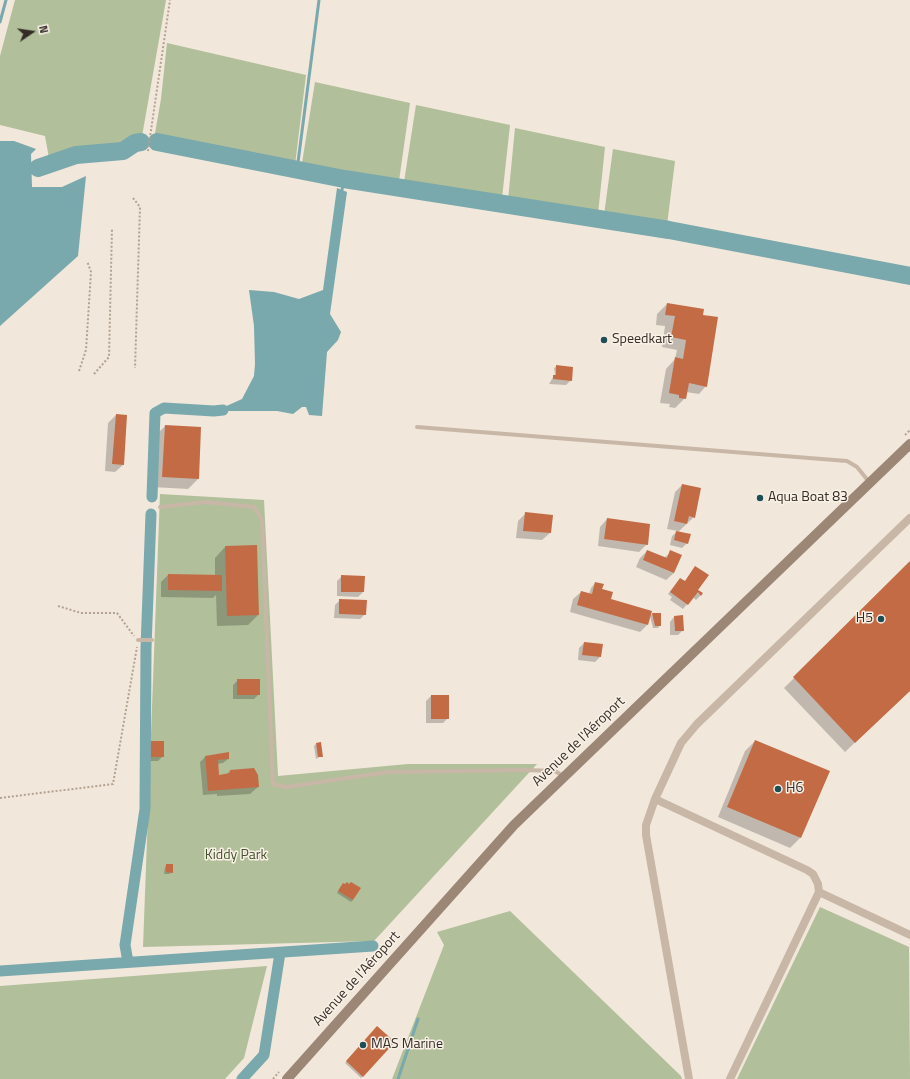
<!DOCTYPE html>
<html>
<head>
<meta charset="utf-8">
<style>
  body { margin:0 }
  #map { position:relative; width:910px; height:1079px; overflow:hidden; background:#f1e7da; font-family:"Titillium Web",sans-serif }
  canvas { display:block }
  .north { position:absolute; left:12px; top:12px; width:40px; height:40px; -webkit-text-stroke:3px #f9f1e6; paint-order:stroke; rotate:77deg; font-size:11px; font-weight:700; line-height:16px; text-align:center; color:#342c27 }
  .north::after { content:''; display:block; margin:auto; width:14px; height:18px; background:#342c27; clip-path:polygon(50% 0,100% 100%,50% 72%,0 100%) }
</style>
</head>
<body>
<div id="map">
<canvas width="910" height="1079"></canvas>
<div class="north">N</div>
</div>
<script>
const g = document.querySelector('canvas').getContext('2d');
g.lineJoin = 'round';
function fill(path, color) { g.fillStyle = color; g.fill(path, 'evenodd'); }
const shape = rows => new Path2D(rows.map(r => 'M' + r).join(''));
function trace(path, color, width, dash) { g.strokeStyle = color; g.lineWidth = width; g.lineCap = dash ? 'butt' : 'round'; g.setLineDash(dash || []); g.stroke(path); }
function write(font, color, halo, rows, align = 'center') {
  g.font = font + ' "Titillium Web",sans-serif'; g.lineWidth = 3; g.setLineDash([]); g.textBaseline = 'middle'; g.strokeStyle = halo; g.fillStyle = color; for (const [text, x, y, turn = 0] of rows) {
    g.save(); g.translate(x, y); g.rotate((+turn || 0) * Math.PI / 180); g.textAlign = isNaN(turn) ? turn : align; if (halo) g.strokeText(text, 0, 0); g.fillText(text, 0, 0); g.restore();
  }
}
const green = shape([
  [15,0,166,0,141,142,49,158,45,136,0,125,0,56],
  [167,43,306,75,295,165,240,153,154,139,161,99],
  [315,82,410,103,399,181,302,163],
  [416,105,510,125,502,198,404,182],
  [515,128,605,147,598,214,508,200],
  [613,149,675,161,667,225,604,215],
  [160,494,264,500,278,776,408,764,537,764,374,941,143,947],
  [820,907,909,947,910,1079,737,1079],
  [510,911,681,1076,682,1079,392,1079,444,945,437,932],
  [267,966,244,1058,225,1079,0,1079,0,986]
]);
const water = shape([
  [0,141,14,141,36,149,31,154,32,187,62,187,86,176,78,256,0,326],
  [337,188,347,192,330,314,341,332,338,340,327,352,322,416,309,415,306,407,302,407,293,414,277,411,224,411,222,408,242,399,254,376,255,364,254,326,249,290,274,292,299,299,323,290]
]);
const shadow = shape([
  [667,304,702,316,706,386,699,394,686,392,685,398,675,408,669,407,670,404,660,403,666,369,675,359,677,350,662,347,665,326,656,325,657,314],
  [557,366,571,380,566,385,549,384,555,374,554,368],
  [116,415,123,465,115,472,105,471,108,423],
  [165,426,198,479,188,489,152,487,155,436],
  [682,485,694,517,678,532,687,543,682,548,670,545,672,536,678,531,667,529,675,492],
  [526,513,550,533,542,540,516,538,518,521],
  [607,519,647,544,639,552,598,546,600,527],
  [256,546,258,615,248,625,217,626,216,595,213,598,161,597,161,582,168,575,215,576,215,558,225,547],
  [647,551,664,558,671,552,674,573,666,580,636,567,640,558],
  [910,563,910,690,845,752,784,688],
  [342,576,363,592,358,597,337,596,337,581],
  [678,581,685,582,697,590,701,595,696,600,693,597,683,609,670,600,672,597,668,594],
  [595,583,610,599,647,625,640,632,570,612,573,599,581,592,589,594,591,588],
  [340,600,365,614,360,619,334,618,335,605],
  [652,614,660,625,658,628,653,628,650,616],
  [674,617,683,630,678,635,670,635,670,622],
  [584,643,600,657,595,662,578,660,579,648],
  [238,680,259,694,254,699,233,699,233,685],
  [431,696,448,718,443,723,426,723,426,701],
  [755,741,800,838,790,848,718,817,745,751],
  [151,742,163,756,158,761,146,761,146,747],
  [316,744,321,756,316,759,314,746],
  [205,757,228,759,223,763,217,764,218,776,227,774,230,771,258,787,250,794,217,796,217,794,203,795,200,762],
  [167,865,172,872,169,874,164,874,165,867],
  [341,886,353,900,351,902,337,893],
  [377,1028,393,1042,361,1078,345,1063]
]);
const stream = shape([
  [0,22,6,0],
  [297,170,319,0],
  [342,190,344,179],
  [398,1079,418,1019]
]);
const canal = shape([
  [152,497,155,413,164,408,214,411,223,410],
  [128,962,125,945,145,809,146,648,151,514],
  [0,971,373,946],
  [242,1079,264,1055,280,953]
]);
const river = shape([
  [157,142,344,179,669,230,910,276],
  [38,168,76,155,123,151,135,143,141,142]
]);
const building = shape([
  [667,303,704,309,703,315,718,317,707,387,689,383,686,399,679,398,679,395,669,393,675,357,683,359,686,340,671,337,675,316,665,315],
  [556,365,573,367,572,381,553,379,553,375,556,375],
  [116,414,127,415,124,465,112,464],
  [165,425,201,427,199,479,162,477],
  [682,484,701,488,695,518,689,516,687,524,674,521],
  [525,512,553,515,551,533,523,531],
  [607,518,650,524,648,545,604,539],
  [676,531,691,534,688,544,674,540],
  [257,545,259,615,227,616,225,546],
  [647,550,667,558,670,550,682,555,674,573,643,560],
  [910,561,910,691,855,743,793,677],
  [695,566,709,575,698,590,703,593,701,596,698,592,688,605,670,592,680,578,685,581],
  [168,574,222,575,222,591,168,590],
  [341,575,365,576,364,592,341,592],
  [595,582,604,584,602,589,613,592,611,599,652,611,648,625,577,605,581,591,592,594],
  [339,599,367,600,366,615,339,614],
  [652,613,661,613,661,626,655,626],
  [683,615,684,631,675,631,674,616],
  [584,642,603,644,601,657,582,655],
  [237,679,260,679,260,695,237,695],
  [431,695,449,695,449,719,431,719],
  [755,740,830,771,801,838,727,807],
  [151,741,164,741,164,757,151,757],
  [321,742,323,757,318,757,316,743],
  [229,752,229,759,218,760,219,775,230,773,230,770,254,768,258,775,259,787,208,791,205,756],
  [166,864,173,864,173,873,166,872],
  [347,882,349,884,351,882,361,888,353,900,338,891,343,883,345,884],
  [377,1026,395,1042,363,1077,346,1061]
]);
const path = shape([
  [148,151,170,0],
  [133,198,140,207,135,368],
  [79,371,86,350,91,272,87,261],
  [94,374,109,357,112,228],
  [905,435,910,430],
  [58,606,81,613,117,613,134,636],
  [0,798,113,784,137,647],
  [273,1079,279,1072]
]);
const service = shape([
  [417,427,847,461,857,467,870,483],
  [160,507,206,502,254,507,262,520,273,784,286,787,388,772,525,770,555,771,563,776],
  [138,640,152,640]
]);
const minor = shape([
  [655,799,807,870,813,874,818,884,819,892,730,1079],
  [819,892,910,935],
  [689,1079,646,835,646,825,655,799,681,743,697,724,910,518]
]);
const secondary = shape([
  [287,1079,514,825,910,444]
]);
const markers = [
  [604,340,4,"#1e4e55"],
  [760,498,4,"#1e4e55"],
  [881,619,4,"#1e4e55"],
  [778,789,4,"#1e4e55"],
  [363,1045,4,"#1e4e55"]
];
const poiNames = [
  ["Speedkart",612,340],
  ["Aqua Boat 83",768,498],
  ["H5",873,619,"right"],
  ["H6",786,789],
  ["MAS Marine",371,1045]
];
const streetNames = [
  ["Avenue de l'Aéroport",579,742,-44],
  ["Avenue de l'Aéroport",357,979,-48]
];
const parkNames = [
  ["Kiddy Park",236,856]
];
fill(green, '#b1bf9a');
fill(water, '#79a8ad');
fill(shadow, '#0003');
trace(stream, '#79a8ad', 3);
trace(canal, '#79a8ad', 11);
trace(river, '#79a8ad', 18);
fill(building, '#c36b45');
trace(path, '#b4a290', 2, [2, 2]);
trace(service, '#c8b7a6', 4);
trace(minor, '#c8b7a6', 8);
trace(secondary, '#9c8777', 10);
for (const [x, y, r, color] of markers) { const dot = new Path2D(); dot.arc(x, y, r, 0, 2 * Math.PI); g.fillStyle = color; g.fill(dot); trace(dot, '#f9f1e6', 1.5); }
write('14px', '#342c27', '#f9f1e6', poiNames, 'left');
write('14px', '#342c27', '#f9f1e6', streetNames);
write('14px', '#42522b', '#f9f1e6', parkNames);
</script>
</body>
</html>
